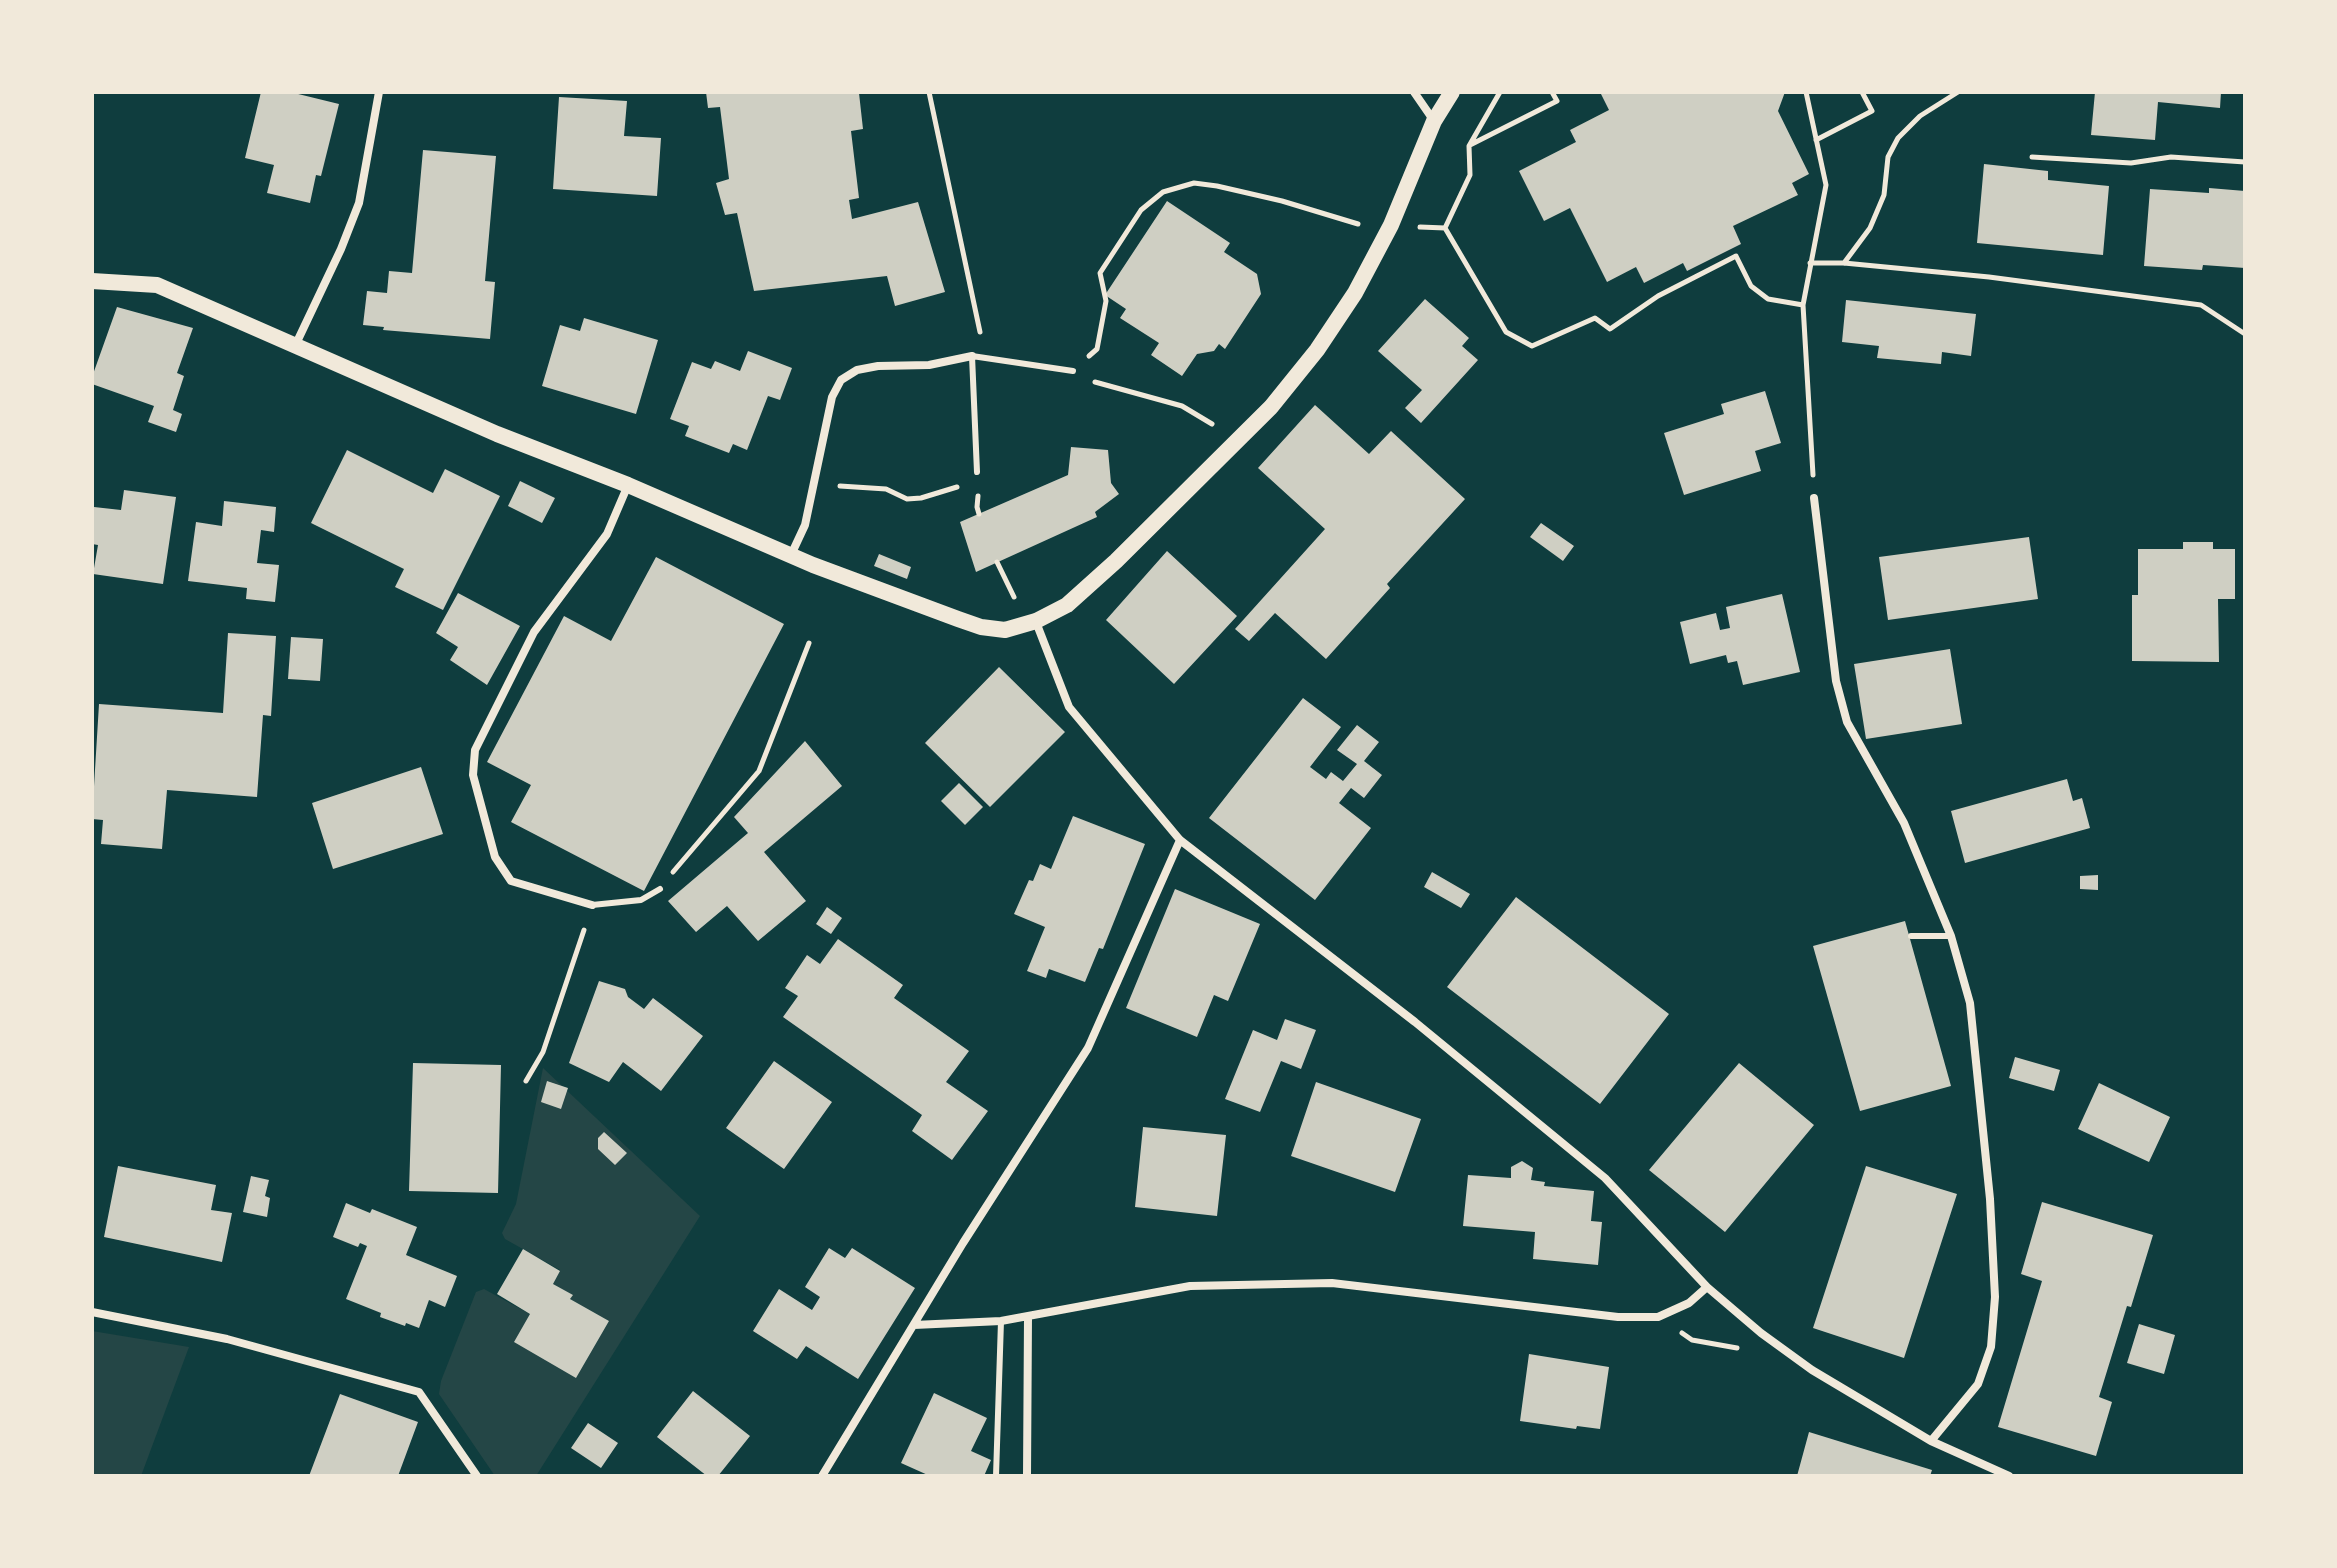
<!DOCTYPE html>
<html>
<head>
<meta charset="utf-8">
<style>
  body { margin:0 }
  #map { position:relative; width:2337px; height:1568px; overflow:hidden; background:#0f3d3e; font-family:"Titillium Web",sans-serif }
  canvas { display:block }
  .frame { position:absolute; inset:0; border:94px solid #f1e9da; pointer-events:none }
</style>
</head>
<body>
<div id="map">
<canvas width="2337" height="1568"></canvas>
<div class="frame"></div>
</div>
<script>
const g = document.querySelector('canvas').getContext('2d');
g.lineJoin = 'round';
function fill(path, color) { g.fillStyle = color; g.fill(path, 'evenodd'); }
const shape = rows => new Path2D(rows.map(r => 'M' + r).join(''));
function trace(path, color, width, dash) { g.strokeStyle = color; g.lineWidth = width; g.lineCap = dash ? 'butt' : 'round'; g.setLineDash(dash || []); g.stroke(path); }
const green = shape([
  [543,1068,700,1216,536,1476,495,1476,439,1394,441,1381,476,1292,484,1289,530,1314,576,1378,609,1321,570,1299,572,1295,553,1284,560,1270,505,1239,502,1233,516,1204],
  [92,1331,189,1347,141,1476,92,1476]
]);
const building = shape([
  [261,92,290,92,339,104,321,176,316,175,310,203,267,193,274,165,245,158],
  [706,92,859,93,863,129,851,131,859,198,849,200,852,219,918,202,945,292,895,306,887,276,754,291,737,213,725,215,716,183,729,179,720,107,708,108],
  [1600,92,1785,92,1778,111,1809,174,1792,183,1798,195,1733,226,1741,244,1687,271,1683,263,1644,283,1636,267,1607,282,1570,208,1544,221,1519,171,1576,142,1570,130,1609,110],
  [2095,92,2221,92,2220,108,2158,102,2155,140,2091,135],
  [559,97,627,101,624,136,661,138,657,196,553,189],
  [423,150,496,156,485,281,495,282,490,339,383,330,384,327,363,325,367,291,387,293,389,271,412,273],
  [1984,164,2048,171,2048,180,2109,186,2103,255,1977,243],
  [2209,188,2245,191,2245,268,2203,265,2202,270,2144,266,2150,189,2209,193],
  [1167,201,1230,243,1224,252,1257,274,1261,294,1225,349,1219,344,1214,351,1197,354,1182,376,1151,355,1159,343,1120,318,1126,309,1105,295],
  [1425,299,1469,338,1462,346,1478,360,1421,423,1405,408,1422,390,1378,351],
  [1846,300,1976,314,1971,356,1942,352,1941,364,1877,358,1879,346,1842,342],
  [117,307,193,328,177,373,184,376,173,410,182,414,176,432,148,422,154,406,92,384,92,377],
  [584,318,658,340,636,414,542,386,560,325,580,331],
  [748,351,792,368,780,400,768,396,747,450,733,444,729,453,685,436,689,426,670,419,692,362,711,369,715,361,740,371],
  [1765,391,1781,443,1755,451,1761,471,1684,495,1664,433,1724,414,1721,404],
  [1315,405,1369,454,1391,431,1465,499,1387,584,1390,588,1326,659,1275,613,1249,641,1235,629,1325,529,1258,468],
  [1071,447,1108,450,1111,483,1119,494,1095,512,1097,517,976,572,960,522,1068,475],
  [347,450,433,493,445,469,500,496,443,610,395,587,404,569,311,523],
  [520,481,555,498,542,523,508,506],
  [124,490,176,497,163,584,93,574,98,545,92,544,94,507,121,510],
  [224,501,276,507,274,532,261,530,257,563,279,565,275,602,246,599,247,588,188,581,196,522,222,526],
  [1541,523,1574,546,1563,561,1530,537],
  [2029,537,2038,599,1888,620,1879,557],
  [2183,542,2213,542,2213,549,2235,549,2235,599,2218,599,2219,662,2132,661,2132,595,2138,595,2138,549,2183,549],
  [1167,551,1237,616,1174,684,1106,620],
  [879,554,911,567,907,579,874,566],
  [656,557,784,624,644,891,511,822,531,785,487,762,564,616,611,641],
  [458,593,520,626,487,685,450,660,458,647,436,633],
  [1782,594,1800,672,1743,685,1737,661,1728,663,1726,655,1690,664,1680,622,1716,613,1720,630,1730,628,1726,607],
  [228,633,276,636,271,716,263,715,257,797,167,790,162,849,101,844,103,820,92,819,99,704,223,713],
  [291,637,323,639,320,681,288,679],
  [1950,649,1962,724,1866,739,1854,664],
  [999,667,1065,732,990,807,925,743],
  [1303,698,1341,727,1310,767,1326,779,1331,772,1343,781,1357,764,1337,750,1357,725,1379,742,1364,761,1382,775,1364,798,1351,788,1339,803,1371,828,1315,900,1209,818],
  [805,741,842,786,764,852,806,901,758,941,727,906,696,932,668,901,748,833,734,817],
  [421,767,443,834,333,869,312,803],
  [2067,779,2073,801,2082,798,2090,828,1965,863,1951,811],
  [959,783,983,807,965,825,941,801],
  [1073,816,1145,844,1103,949,1099,948,1085,982,1049,969,1046,978,1027,971,1045,927,1014,914,1029,880,1033,881,1040,864,1051,869],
  [1432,872,1470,894,1461,908,1424,887],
  [2098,875,2098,890,2080,889,2080,876],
  [1175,889,1260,924,1228,1001,1214,995,1197,1037,1126,1008],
  [1516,897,1669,1014,1600,1104,1447,987],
  [827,907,842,918,831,934,816,924],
  [1905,921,1951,1086,1860,1111,1813,946],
  [838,939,903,985,894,998,969,1051,946,1082,988,1111,952,1160,912,1131,922,1115,783,1017,798,996,785,988,807,955,820,964],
  [599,981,625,989,628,997,644,1009,653,998,703,1036,661,1091,623,1062,609,1082,569,1063],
  [1285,1019,1316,1030,1301,1069,1281,1061,1260,1112,1225,1099,1253,1030,1277,1040],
  [2015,1057,2060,1070,2054,1091,2009,1078],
  [774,1061,832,1102,784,1169,726,1128],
  [413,1063,501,1065,498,1193,409,1191],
  [1739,1063,1814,1125,1725,1232,1649,1170],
  [547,1081,568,1088,561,1109,541,1102],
  [1316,1082,1421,1119,1395,1192,1291,1156],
  [2099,1083,2170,1117,2149,1162,2078,1129],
  [1143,1127,1226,1135,1217,1216,1135,1207],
  [604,1132,627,1153,615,1165,598,1149,598,1138],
  [1522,1161,1533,1168,1531,1180,1545,1182,1544,1186,1594,1191,1591,1221,1602,1222,1598,1265,1533,1259,1535,1232,1463,1226,1468,1175,1511,1178,1511,1167],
  [118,1166,216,1185,211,1210,232,1213,222,1262,104,1237],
  [1866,1166,1957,1194,1904,1358,1813,1328],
  [251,1176,269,1180,265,1196,270,1198,267,1217,243,1212],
  [2042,1202,2153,1235,2131,1307,2127,1306,2099,1397,2112,1402,2096,1456,1998,1427,2042,1281,2021,1274],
  [346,1203,370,1213,372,1209,417,1227,406,1255,457,1276,445,1307,429,1300,419,1328,406,1323,405,1326,380,1317,381,1313,346,1299,367,1246,360,1243,358,1247,333,1237],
  [829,1248,845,1258,852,1248,915,1288,858,1379,806,1346,797,1359,753,1331,779,1289,812,1310,820,1297,805,1287],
  [523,1249,560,1271,553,1284,573,1295,570,1299,609,1321,576,1378,514,1342,530,1314,497,1294],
  [2139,1324,2175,1335,2164,1374,2127,1363],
  [1529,1354,1609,1367,1600,1429,1577,1426,1576,1429,1520,1421],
  [693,1391,750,1436,718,1476,707,1476,657,1437],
  [934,1393,987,1418,971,1451,991,1460,984,1476,930,1476,901,1463],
  [340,1394,418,1422,398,1476,309,1476],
  [588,1423,618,1443,601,1468,571,1448],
  [1809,1432,1932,1470,1930,1476,1797,1476]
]);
const path = shape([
  [929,92,980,332],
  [1806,92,1826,185,1803,305,1813,475],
  [1816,140,1872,111,1862,92],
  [1470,145,1557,101,1552,92],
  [2032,157,2131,163,2171,157,2245,162],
  [1420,227,1445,228,1506,332,1532,346,1595,318,1610,329,1658,296,1736,256,1751,286,1768,299,1803,305],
  [1445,228,1470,175,1469,146,1500,92],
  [1810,263,1844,263,1989,277,2201,305,2245,334],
  [1844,263,1870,228,1884,195,1888,157,1898,138,1920,116,1958,92],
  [1089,356,1097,349,1106,301,1100,273,1141,210,1163,192,1194,183,1217,186,1282,201,1358,224],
  [1095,382,1182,406,1212,424],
  [840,486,886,489,907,499,921,498,957,487],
  [978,496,977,507,979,514],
  [997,562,1014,597],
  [673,872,759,771,809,643],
  [526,1081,543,1052,584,930],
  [1682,1333,1692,1340,1737,1348]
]);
const service = shape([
  [977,472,972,356,1073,371],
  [592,905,641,900,660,889],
  [1911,936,1951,936],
  [996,1476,1001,1321]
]);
const minor = shape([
  [1414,92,1434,121],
  [295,346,341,249,359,203,379,92],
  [1814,498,1836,681,1847,722,1904,823,1951,936,1970,1003,1990,1199,1995,1297,1991,1347,1978,1384,1931,1441],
  [791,555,805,525,832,397,841,380,857,370,878,366,929,365,972,356],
  [1036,622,1069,707,1180,840,1415,1022,1605,1178,1707,1287,1761,1333,1812,1370,1931,1441,2009,1476],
  [592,905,511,881,495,857,473,775,475,750,534,632,607,534,628,485],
  [92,1312,227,1339,419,1392,477,1476],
  [914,1325,1001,1321,1190,1286,1332,1283,1618,1317,1658,1317,1689,1303,1707,1287],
  [822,1476,963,1243,1088,1048,1180,840],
  [1027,1476,1028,1317]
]);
const secondary = shape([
  [92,281,157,285,497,434,628,485,813,565,958,619,981,627,1005,630,1036,621,1067,605,1116,561,1271,407,1317,350,1355,293,1391,225,1434,121,1452,92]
]);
fill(green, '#244646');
fill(building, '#cfcfc3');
trace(path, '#f1e9da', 5);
trace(service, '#f1e9da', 6);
trace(minor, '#f1e9da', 8);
trace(secondary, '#f1e9da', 16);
</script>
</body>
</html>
